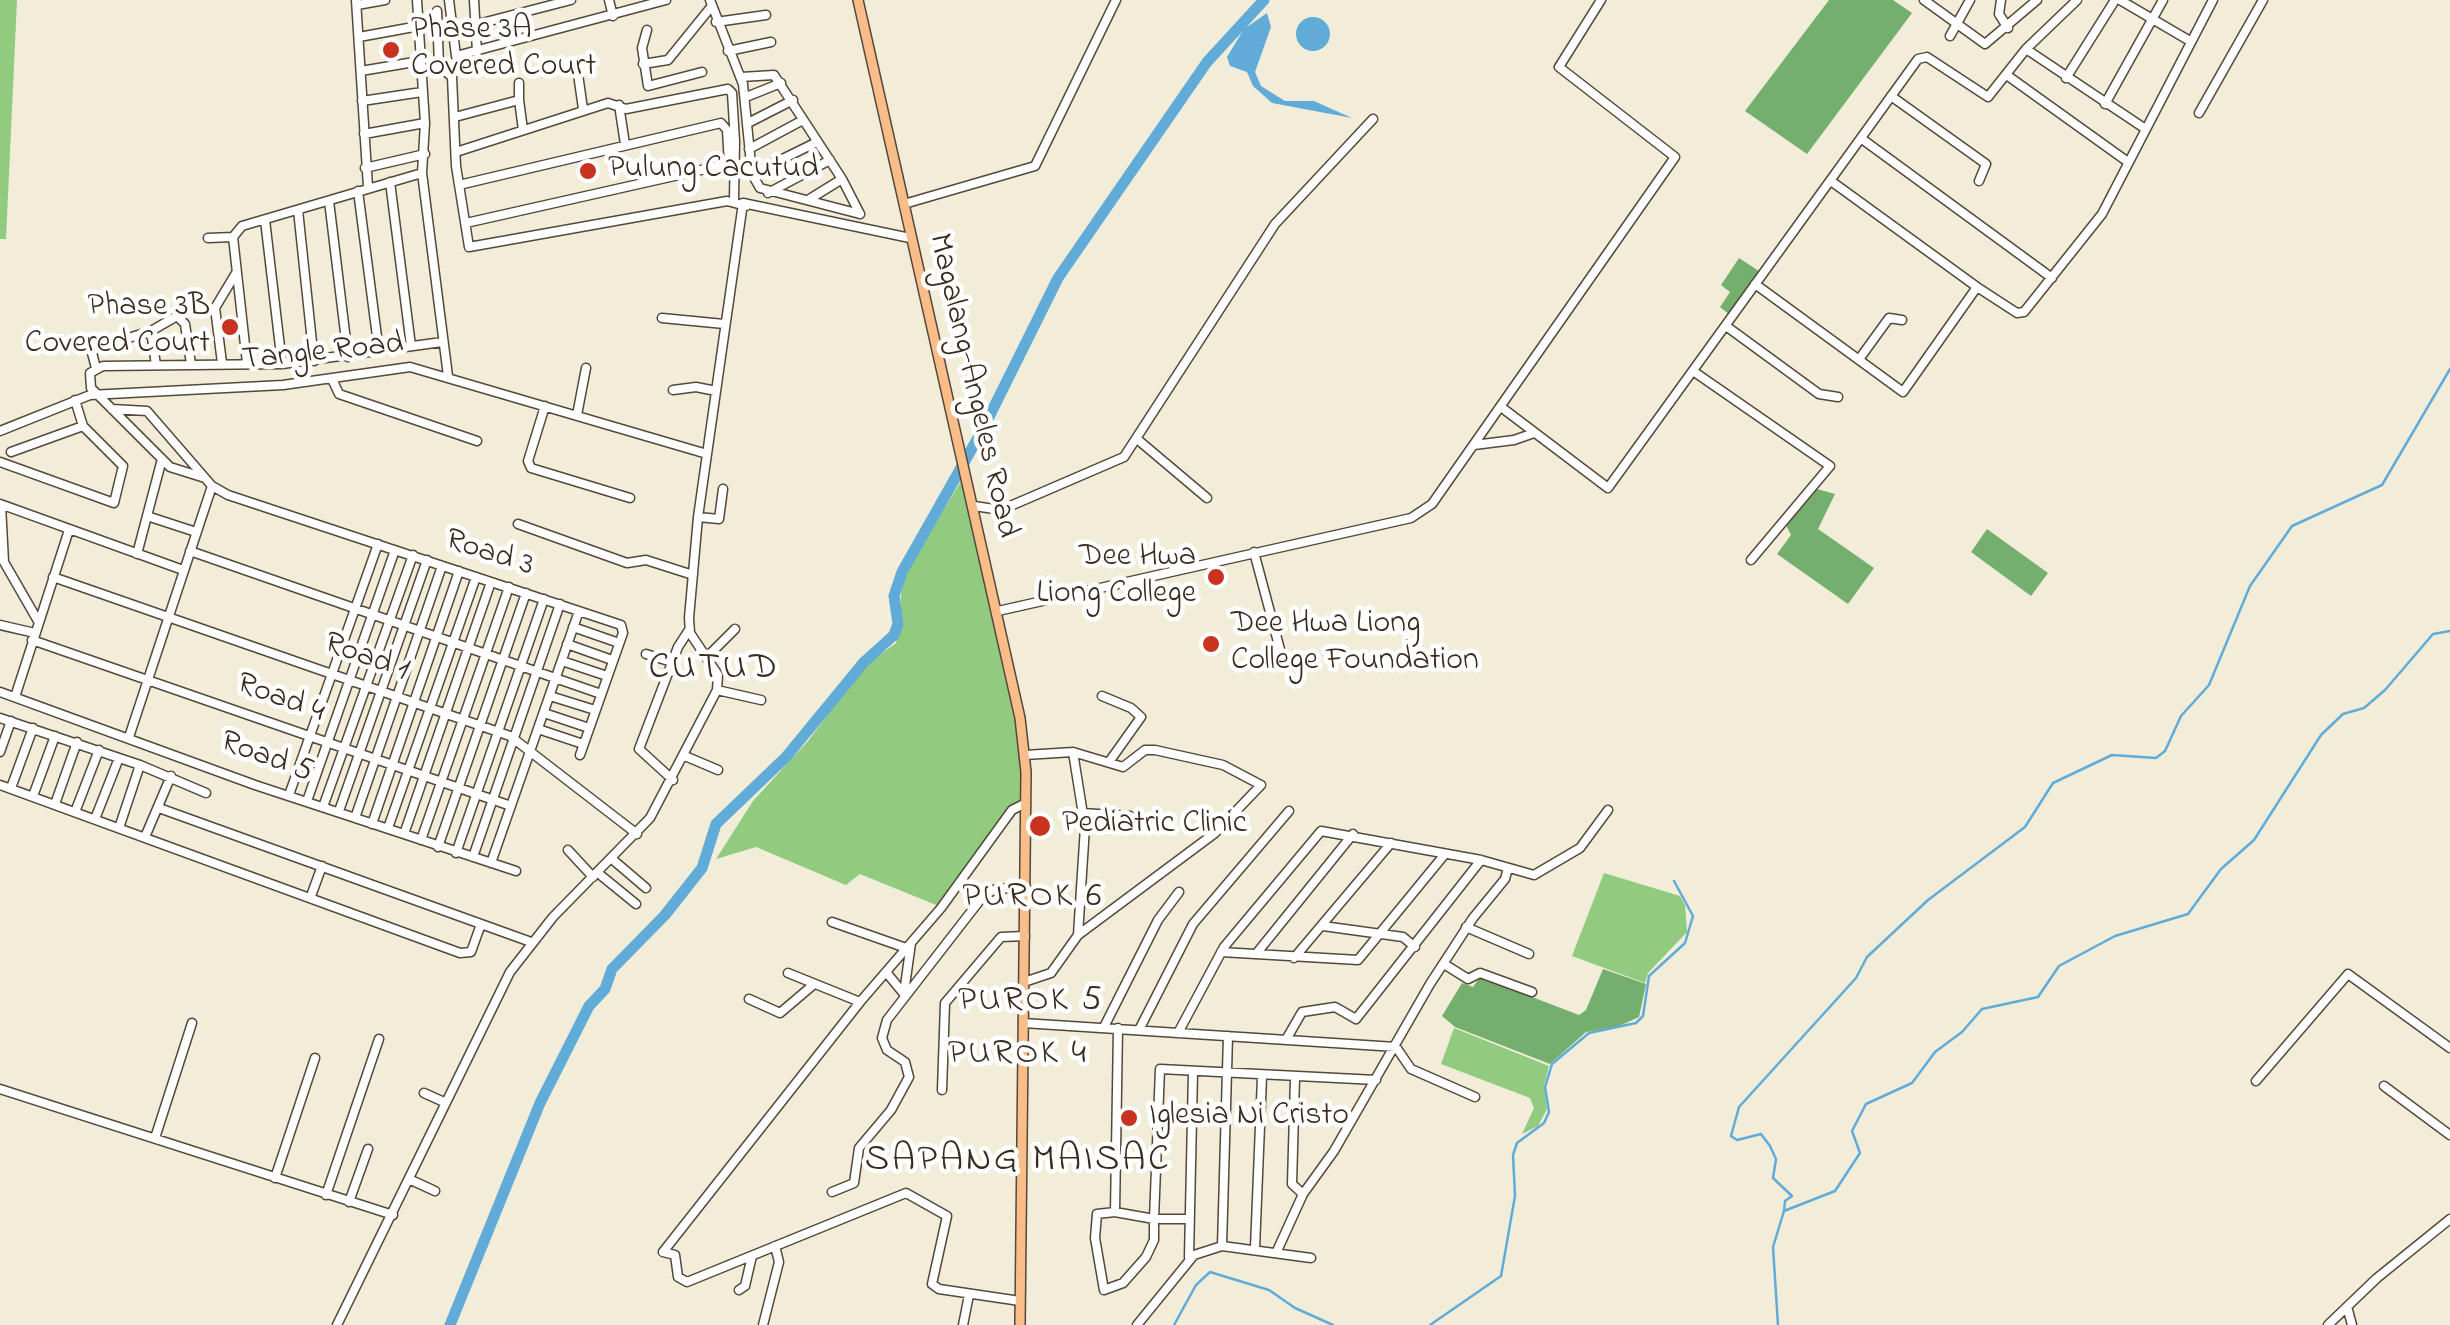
<!DOCTYPE html>
<html>
<head>
<meta charset="utf-8">
<style>
  body { margin:0 }
  canvas { display:block; background:#f1edd9 }
</style>
</head>
<body>
<canvas width="2450" height="1325"></canvas>
<script>
const g = document.querySelector('canvas').getContext('2d');
g.lineJoin = 'round';
function fill(path, color) { g.fillStyle = color; g.fill(path, 'evenodd'); }
const shape = rows => new Path2D(rows.map(r => 'M' + r).join(''));
function trace(path, color, width, dash) { g.strokeStyle = color; g.lineWidth = width; g.lineCap = dash ? 'butt' : 'round'; g.setLineDash(dash || []); g.stroke(path); }
function write(font, color, halo, rows, align = 'center') {
  g.font = font + ' "Indie Flower",sans-serif'; g.lineWidth = 9; g.setLineDash([]); g.textBaseline = 'middle'; g.strokeStyle = halo; g.fillStyle = color; for (const [text, x, y, turn = 0] of rows) {
    g.save(); g.translate(x, y); g.rotate((+turn || 0) * Math.PI / 180); g.textAlign = isNaN(turn) ? turn : align; if (halo) g.strokeText(text, 0, 0); g.fillText(text, 0, 0); g.restore();
  }
}
const green = shape([
  [0,0,17,0,6,239,0,239],
  [964,476,1013,686,1025,803,941,907,860,874,846,885,756,847,716,859,753,801,808,741,862,668,896,643,903,577],
  [1604,873,1680,896,1685,905,1687,932,1648,973,1645,983,1572,956],
  [1454,1028,1549,1066,1544,1086,1547,1109,1538,1126,1522,1134,1534,1108,1530,1098,1441,1064]
]);
const forest = shape([
  [1829,0,1893,0,1912,13,1807,154,1745,111],
  [1739,258,1762,273,1731,316,1720,307,1730,292,1721,285],
  [1817,489,1835,494,1818,529,1874,568,1848,604,1777,554,1791,535,1786,525],
  [1987,529,2048,573,2031,596,1971,552],
  [1603,969,1646,984,1639,1017,1617,1027,1586,1032,1550,1064,1455,1027,1442,1016,1462,983,1473,987,1480,977,1579,1015,1586,1010]
]);
const water = shape([
  [1267,13,1271,27,1255,72,1261,86,1285,101,1314,101,1352,118,1272,103,1253,86,1247,72,1230,66,1227,57,1244,29],
  '1296 34a17 17 0 1 1 34 0a17 17 0 1 1-34 0Z'
]);
const stream = shape([
  [1784,1211,1785,1201,1792,1196,1773,1178,1776,1159,1770,1146,1761,1134,1737,1140,1731,1136,1739,1107,1856,978,1867,957,1928,900,2025,827,2053,783,2112,755,2156,758,2165,751,2181,716,2209,685,2250,586,2292,526,2382,485,2450,369],
  [1174,1325,1196,1285,1210,1272,1269,1290,1295,1308,1333,1325],
  [1430,1325,1501,1276,1515,1196,1513,1155,1517,1143,1544,1123,1549,1112,1545,1087,1552,1064,1589,1033,1636,1023,1643,1016,1649,976,1685,943,1693,916,1674,881],
  [1778,1325,1773,1247,1784,1211,1835,1191,1860,1153,1852,1131,1866,1104,1912,1083,1935,1052,1962,1032,1982,1009,2038,997,2059,966,2115,936,2188,914,2221,869,2254,840,2321,735,2343,714,2364,708,2385,690,2433,634,2450,631]
]);
const river = shape([
  [450,1325,540,1103,589,1006,605,989,612,969,665,915,702,868,716,824,786,757,864,662,894,635,898,624,894,596,902,572,983,429,1058,278,1207,62,1264,0]
]);
const minor = shape([
  [356,0,368,187],
  [417,0,425,123,422,173,448,376],
  [449,0,456,56,666,0],
  [474,0,477,52],
  [609,0,613,16],
  [710,0,743,84,752,174,760,188,860,214],
  [1924,0,1985,44,2037,0],
  [2001,0,1999,14,2008,28],
  [2120,0,2190,41],
  [357,5,385,0],
  [437,11,439,66,452,77,456,166,469,247,727,201,746,206],
  [716,22,766,15],
  [474,25,571,0],
  [647,30,642,48,648,86,702,72],
  [1950,36,1970,0],
  [359,37,419,26],
  [2026,49,2144,128],
  [728,51,771,42],
  [643,64,668,60,711,7],
  [577,67,583,109],
  [361,71,420,61],
  [2008,76,2128,162],
  [741,77,774,75,842,179,860,214],
  [2066,78,2115,0],
  [1891,96,1986,164,1979,181],
  [746,97,781,83],
  [519,100,523,130],
  [362,101,422,92],
  [2105,104,2163,0],
  [619,105,625,144],
  [2199,113,2263,0],
  [455,117,519,100,519,83],
  [748,123,793,100],
  [364,134,425,123],
  [1862,139,2052,278],
  [749,149,803,120],
  [456,152,608,103,626,109,728,89,732,93,735,141,734,200],
  [365,168,425,154],
  [752,174,817,142],
  [1831,181,1977,287,2017,313,2024,312,2102,214,2213,0],
  [390,182,411,346],
  [459,185,721,123,727,130,729,165],
  [358,191,379,352],
  [768,193,830,160],
  [808,200,842,179],
  [329,201,348,357],
  [904,204,1035,166,1116,0],
  [298,210,314,361],
  [265,220,282,364],
  [466,223,732,163],
  [233,237,242,226,422,173],
  [233,237,247,363],
  [208,238,233,237],
  [1755,284,1903,392,1977,287],
  [662,318,724,324],
  [1726,326,1819,394,1838,397],
  [151,331,156,365],
  [1860,358,1889,318,1902,320],
  [222,363,215,308,236,273],
  [96,368,92,353,96,348,151,331,177,316,185,324,191,364],
  [1693,371,1830,466,1751,560],
  [332,379,339,394,477,441],
  [673,390,696,387,716,391],
  [545,406,528,461,531,468,630,498],
  [1501,407,1608,488,1918,59,1927,57,1988,97,2026,49,2077,0],
  [112,409,147,411,212,486,228,495,621,625,623,633,580,755],
  [577,415,586,368],
  [0,431,90,395,283,385,410,367,707,454],
  [1137,439,1207,498],
  [1474,445,1514,440,1534,433],
  [11,452,83,426],
  [0,462,114,503,123,466,83,426,75,400],
  [205,478,170,467,91,388,90,373,103,366,282,364,442,342],
  [0,504,183,570],
  [1,505,4,562,38,621],
  [974,506,1001,510,1124,457,1275,224,1373,119],
  [147,516,196,532],
  [698,517,719,519,723,489],
  [518,524,627,563,646,560,693,575],
  [190,551,601,694],
  [1254,552,1282,657],
  [137,554,162,459],
  [53,577,510,736,637,834],
  [998,611,1411,518,1432,504,1675,157,1559,67,1601,0],
  [0,625,35,633],
  [573,627,619,643],
  [32,640,511,806],
  [567,644,612,660],
  [646,654,672,662],
  [708,656,735,629],
  [562,661,607,676],
  [717,690,761,700],
  [0,692,255,785,516,871],
  [550,696,595,710],
  [1102,696,1131,708,1141,717,1109,762],
  [15,697,69,530],
  [544,713,589,728],
  [0,718,140,765,206,793],
  [538,729,583,744],
  [129,737,212,486],
  [0,752,11,721],
  [1073,752,1085,827,1078,935],
  [685,756,718,770],
  [673,780,639,749,678,647,689,630],
  [0,785,460,953,471,952,481,924],
  [11,788,33,728],
  [289,795,378,544],
  [33,796,55,736],
  [307,801,395,550],
  [55,804,77,742],
  [323,807,413,555],
  [159,808,531,942],
  [339,811,427,560],
  [75,812,99,750],
  [1082,813,1130,816],
  [355,818,442,566],
  [95,819,119,758],
  [372,824,459,571],
  [119,828,140,765],
  [388,828,476,577],
  [404,834,491,582],
  [145,837,171,776],
  [421,840,509,587],
  [438,847,526,593],
  [568,850,593,877],
  [456,853,544,599],
  [473,857,560,604],
  [612,859,646,888],
  [491,863,579,611],
  [598,873,636,904],
  [311,896,322,866],
  [832,922,906,948],
  [1323,926,1403,937,1415,947],
  [1466,927,1529,954],
  [1221,952,1358,960,1445,854],
  [1256,954,1353,834],
  [1294,958,1391,843],
  [1444,964,1468,979,1480,973,1532,992],
  [886,972,904,994],
  [788,973,860,1002],
  [1024,982,1051,973,1078,935,1215,833,1261,785,1223,765,1155,750,1145,750,1123,767,1073,752,1025,755],
  [904,993,911,943],
  [749,999,780,1013,813,985],
  [1023,1023,1396,1047,1411,1069,1475,1097],
  [1104,1027,1158,920,1179,892],
  [1139,1030,1193,924,1289,811],
  [1178,1033,1224,947,1321,831,1481,860,1534,875,1580,848,1608,810],
  [1287,1038,1302,1012,1335,1007,1356,1019,1481,860],
  [1295,1078,1292,1184,1303,1194],
  [2256,1081,2348,974,2450,1048],
  [2384,1086,2450,1135],
  [0,1089,393,1215],
  [942,1090,945,1003,1001,937,1025,936],
  [424,1093,444,1102],
  [155,1138,192,1023],
  [275,1178,315,1058],
  [411,1180,435,1191],
  [832,1192,854,1183,859,1148,891,1110,909,1077,905,1062,887,1050,882,1038,887,1020,984,895,996,889,1026,887],
  [326,1195,379,1039],
  [349,1202,368,1149],
  [1115,1212,1118,1028],
  [1189,1219,1154,1219,1115,1212,1097,1214,1095,1238,1104,1290,1123,1283,1146,1257,1154,1240,1154,1219,1160,1069,1376,1080],
  [1222,1246,1228,1036],
  [1255,1248,1262,1077],
  [1277,1251,1303,1194,1334,1151,1430,984,1473,918,1505,879,1508,868],
  [1189,1257,1193,1072],
  [739,1290,745,1286,752,1256],
  [1020,1301,939,1289,932,1284,947,1216,906,1193,687,1282,678,1277,675,1255,663,1252,860,1002,941,908,1012,810,1026,803],
  [2348,1310,2352,1325],
  [337,1325,510,972,553,917,650,818,717,690,718,675,690,633,689,618,698,517,743,203,910,238],
  [763,1325,779,1262,775,1246],
  [963,1325,969,1295],
  [1137,1325,1194,1255,1222,1246,1311,1258],
  [2328,1325,2377,1278,2450,1219]
]);
const major = shape([
  [858,0,1020,718,1026,772,1020,1325]
]);
const markers = [
  [391,50,10,"#c8321e"],
  [588,171,10,"#c8321e"],
  [230,327,10,"#c8321e"],
  [1216,577,10,"#c8321e"],
  [1211,644,10,"#c8321e"],
  [1040,826,12,"#c8321e"],
  [1129,1118,10,"#c8321e"]
];
const poiNames = [
  ["Phase 3A",411,32],
  ["Covered Court",411,69],
  ["Pulung Cacutud",608,171],
  ["Phase 3B",210,309,"right"],
  ["Covered Court",210,346,"right"],
  ["Dee Hwa",1196,559,"right"],
  ["Liong College",1196,596,"right"],
  ["Dee Hwa Liong",1231,626],
  ["College Foundation",1231,663],
  ["Pediatric Clinic",1062,826],
  ["Iglesia Ni Cristo",1149,1118]
];
const streetNames = [
  ["Tangle Road",323,354,-6],
  ["Magalang-Angeles Road",971,386,77],
  ["Road 3",489,555,18],
  ["Road 1",366,659,20],
  ["Road 4",280,700,20],
  ["Road 5",266,759,20]
];
const neighbourhoodNames = [
  ["PUROK 6",1033,899],
  ["PUROK 5",1031,1003],
  ["PUROK 4",1018,1056]
];
const quarterNames = [
  ["CUTUD",714,671],
  ["SAPANG MAISAC",1018,1163]
];
fill(green, '#90cb7f');
fill(forest, '#74af6e');
fill(water, '#61abd9');
trace(stream, '#61abd9', 2.5);
trace(river, '#61abd9', 11);
trace(minor, '#56473a', 11);
trace(major, '#56473a', 12);
trace(minor, '#fff', 8);
trace(major, '#f8bd89', 9);
for (const [x, y, r, color] of markers) { const dot = new Path2D(); dot.arc(x, y, r, 0, 2 * Math.PI); g.fillStyle = color; g.fill(dot); trace(dot, '#fff', 4); }
write('32px', '#3b2a1e', '#fff', poiNames, 'left');
write('32px', '#3b2a1e', '#fff', streetNames);
g.letterSpacing = '2.5px';
write('35px', '#3b2a1e', '#fff', neighbourhoodNames);
g.letterSpacing = '0px';
g.letterSpacing = '2.5px';
write('38px', '#3b2a1e', '#fff', quarterNames);
g.letterSpacing = '0px';
</script>
</body>
</html>
